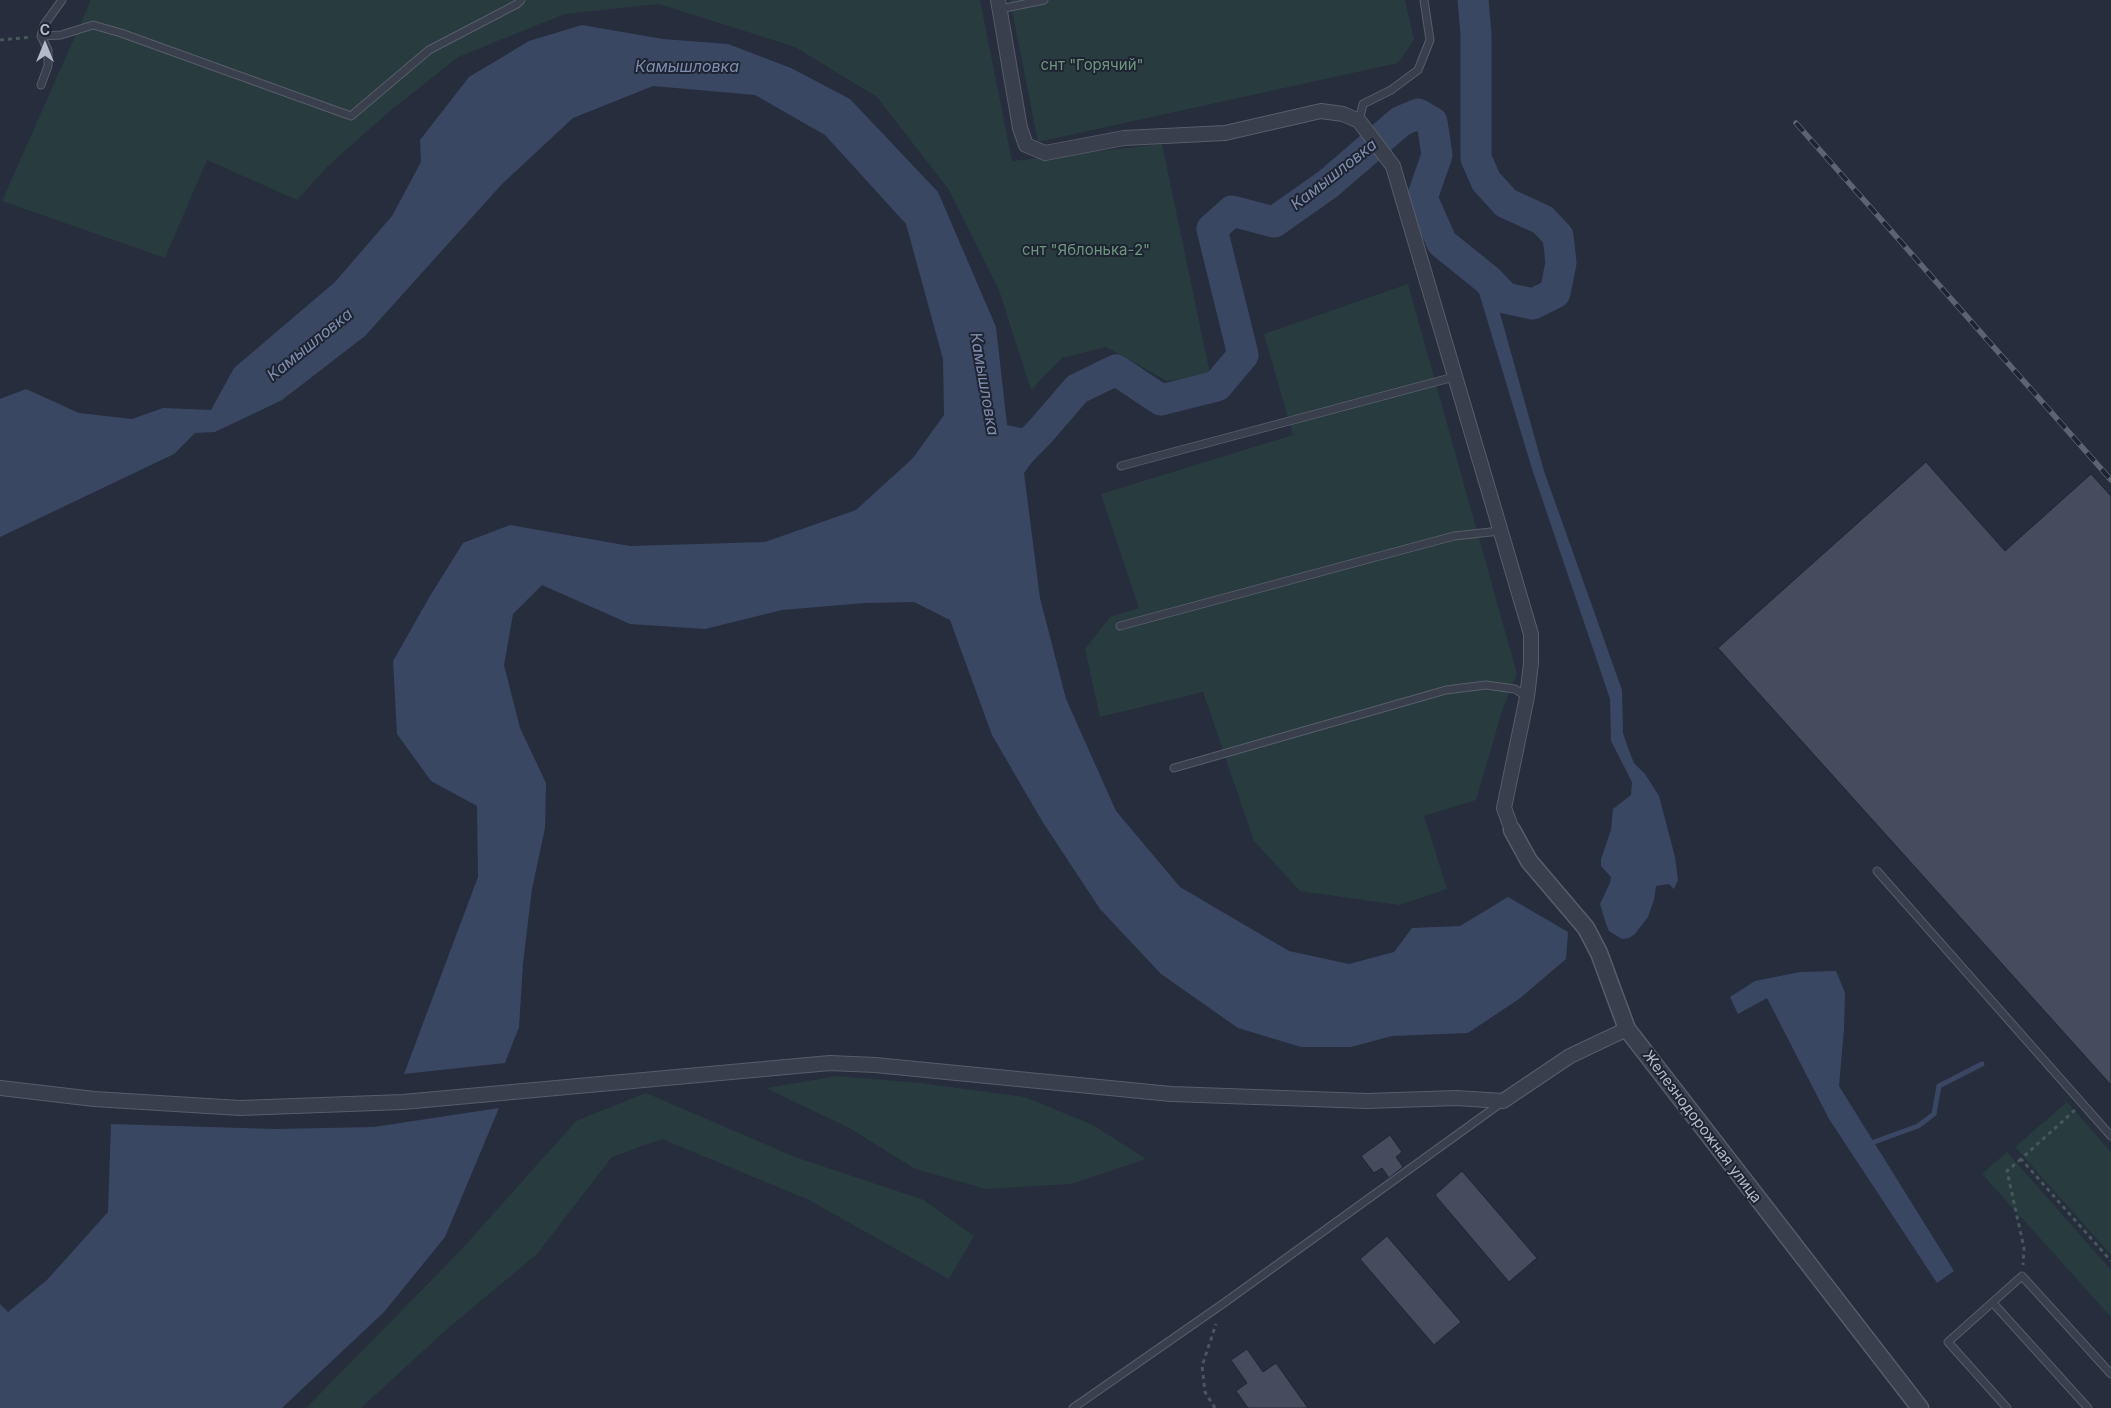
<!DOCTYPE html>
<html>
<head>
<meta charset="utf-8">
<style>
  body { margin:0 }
  #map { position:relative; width:2111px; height:1408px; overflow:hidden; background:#262d3c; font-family:Inter,sans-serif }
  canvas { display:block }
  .north { position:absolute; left:20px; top:20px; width:50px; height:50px; -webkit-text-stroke:4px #1e2432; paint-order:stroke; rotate:0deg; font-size:14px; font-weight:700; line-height:20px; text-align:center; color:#b5bac8 }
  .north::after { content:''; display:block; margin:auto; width:18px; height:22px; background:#b5bac8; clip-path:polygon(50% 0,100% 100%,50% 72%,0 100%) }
</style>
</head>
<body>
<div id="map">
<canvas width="2111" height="1408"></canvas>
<div class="north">С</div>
</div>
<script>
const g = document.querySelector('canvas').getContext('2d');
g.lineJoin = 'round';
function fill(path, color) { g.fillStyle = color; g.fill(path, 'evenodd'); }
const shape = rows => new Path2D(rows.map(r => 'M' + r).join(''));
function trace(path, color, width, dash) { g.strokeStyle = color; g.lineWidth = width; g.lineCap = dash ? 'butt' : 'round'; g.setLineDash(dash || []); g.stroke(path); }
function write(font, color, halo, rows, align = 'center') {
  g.font = font + ' Inter,sans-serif'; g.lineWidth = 4; g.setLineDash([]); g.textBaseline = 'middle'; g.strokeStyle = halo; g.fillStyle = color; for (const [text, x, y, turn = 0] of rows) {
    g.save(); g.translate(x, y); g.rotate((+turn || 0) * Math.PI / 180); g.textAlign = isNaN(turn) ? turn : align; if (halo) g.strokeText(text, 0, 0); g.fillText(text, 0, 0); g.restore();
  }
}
const green = shape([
  [91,0,980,0,1012,161,1162,144,1210,374,1167,381,1106,347,1062,358,1031,390,999,290,949,190,877,97,795,47,659,4,565,14,458,57,390,111,329,165,297,200,207,160,165,258,2,201],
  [1010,0,1405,0,1414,40,1398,63,1038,142],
  [1408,284,1517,674,1503,708,1476,800,1424,816,1447,889,1399,905,1300,891,1254,841,1203,692,1100,717,1085,649,1110,617,1139,608,1101,494,1293,435,1264,334],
  [837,1076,920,1083,1025,1097,1093,1125,1146,1159,1071,1184,986,1189,915,1169,851,1129,766,1088],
  [646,1093,795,1157,924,1200,974,1236,949,1279,809,1200,662,1139,612,1157,537,1254,447,1329,361,1408,306,1408,461,1250,576,1121],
  [2067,1102,2111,1152,2111,1255,2015,1147],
  [2007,1152,2111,1270,2111,1317,1982,1174]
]);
const water = shape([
  [582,25,663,39,728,44,791,68,850,99,938,192,996,327,1007,425,1040,432,1049,439,1024,473,1040,598,1066,699,1116,811,1180,887,1289,951,1349,964,1394,952,1412,928,1460,926,1508,897,1568,932,1566,959,1519,999,1468,1033,1392,1036,1351,1047,1301,1047,1238,1028,1161,974,1100,909,1042,821,992,735,950,620,914,602,865,603,782,610,705,629,630,624,542,585,513,614,504,665,520,728,546,783,545,828,532,889,523,963,519,1027,505,1063,404,1074,478,877,477,806,431,781,397,734,393,661,430,596,463,543,510,525,630,546,765,542,856,510,913,458,944,415,943,359,906,224,825,135,755,95,653,86,573,118,502,184,365,336,282,400,215,432,195,433,174,454,0,537,0,399,26,389,79,413,132,419,163,408,211,410,234,368,335,282,392,216,421,162,420,140,469,77,529,41],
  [1477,266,1489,274,1544,471,1622,690,1623,733,1628,748,1634,763,1645,774,1659,796,1675,857,1678,880,1674,889,1669,884,1656,886,1654,900,1648,917,1635,934,1629,938,1622,939,1609,931,1606,924,1600,904,1610,883,1611,877,1601,866,1601,859,1611,830,1613,809,1631,795,1632,782,1611,741,1610,699,1532,469,1477,286],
  [1836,971,1845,993,1844,1029,1839,1086,1954,1271,1937,1283,1829,1119,1767,998,1738,1014,1730,997,1755,981,1800,972],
  [499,1108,445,1237,384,1312,282,1408,0,1408,0,1304,8,1312,47,1280,108,1212,111,1124,275,1129,374,1127]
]);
const stream = shape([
  [1874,1142,1918,1126,1934,1114,1939,1086,1982,1064]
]);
const river = shape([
  [1008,448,1019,453,1040,432,1077,389,1116,370,1161,400,1217,386,1243,355,1212,229,1232,211,1274,222,1328,184,1401,121,1418,114,1432,122,1437,155,1422,198,1442,243,1488,280,1505,298,1533,304,1555,293,1561,263,1558,236,1543,220,1506,203,1486,181,1476,158,1476,34,1473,0]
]);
const building = shape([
  [1926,462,2005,551,2091,474,2111,496,2111,1085,1718,648,1926,462],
  [1390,1135,1402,1152,1396,1157,1403,1167,1389,1178,1382,1168,1374,1173,1361,1156,1390,1135],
  [1462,1171,1537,1258,1509,1282,1435,1195,1462,1171],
  [1387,1236,1461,1322,1434,1345,1360,1259,1387,1236],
  [1247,1349,1263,1372,1276,1363,1308,1408,1248,1408,1236,1391,1247,1383,1231,1360,1247,1349]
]);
const path = shape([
  [0,40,32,37],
  [2075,1110,2021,1159,2111,1261],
  [2021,1159,2007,1171,2024,1248,2023,1265],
  [1215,1408,1205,1392,1202,1366,1216,1324]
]);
const service = shape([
  [1000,9,1044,0],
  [41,36,61,35,93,25,121,33,351,116,429,50,517,4,521,0],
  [41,85,48,66,48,50,41,36,44,25,62,0],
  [1359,121,1363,104,1391,90,1418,70,1430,40,1424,0],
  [1121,466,1454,377],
  [1120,626,1454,536,1500,531],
  [1174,768,1446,690,1486,685,1515,689,1527,697],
  [1877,871,2111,1136],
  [1993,1303,2088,1408],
  [1073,1408,1224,1303,1501,1103],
  [2007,1408,1948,1342,2022,1276,2111,1374]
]);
const minor = shape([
  [998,0,1020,128,1026,145,1045,153,1124,138,1225,133,1321,111,1343,114,1359,121,1393,166,1531,634,1531,663,1527,697,1504,808,1512,830],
  [0,1088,94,1099,240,1108,403,1102,830,1063,875,1065,1171,1094,1367,1101,1456,1098,1503,1101,1570,1056,1627,1029]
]);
const tertiary = shape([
  [1512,830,1529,861,1586,928,1599,953,1627,1029,1920,1408]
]);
const rail = shape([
  [1796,123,2111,480]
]);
const parkNames = [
  ["снт \"Горячий\"",1092,65],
  ["снт \"Яблонька-2\"",1086,250]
];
const streetNames = [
  ["Железнодорожная улица",1702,1127,53]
];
const waterNames = [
  ["Камышловка",687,67],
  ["Камышловка",1334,175,-38],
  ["Камышловка",310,345,-39],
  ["Камышловка",984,384,80]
];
fill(green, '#283b3f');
fill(water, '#3a4763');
trace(stream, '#3a4763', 5);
trace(river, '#3a4763', 31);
fill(building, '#454c5e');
trace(building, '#202634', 1);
trace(service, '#575d6b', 9);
trace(minor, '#575d6b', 16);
trace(tertiary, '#575d6b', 19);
trace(path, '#47585d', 3, [4, 4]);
trace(service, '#393f4d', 7);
trace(minor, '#393f4d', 14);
trace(tertiary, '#393f4d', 16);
trace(rail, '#5c6373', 5.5);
trace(rail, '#1e2432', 4, [11]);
write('15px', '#6e977c', '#1e2432', parkNames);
write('15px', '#b5bac8', '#1e2432', streetNames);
write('italic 16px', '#7e8eae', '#1e2432', waterNames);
</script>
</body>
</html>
